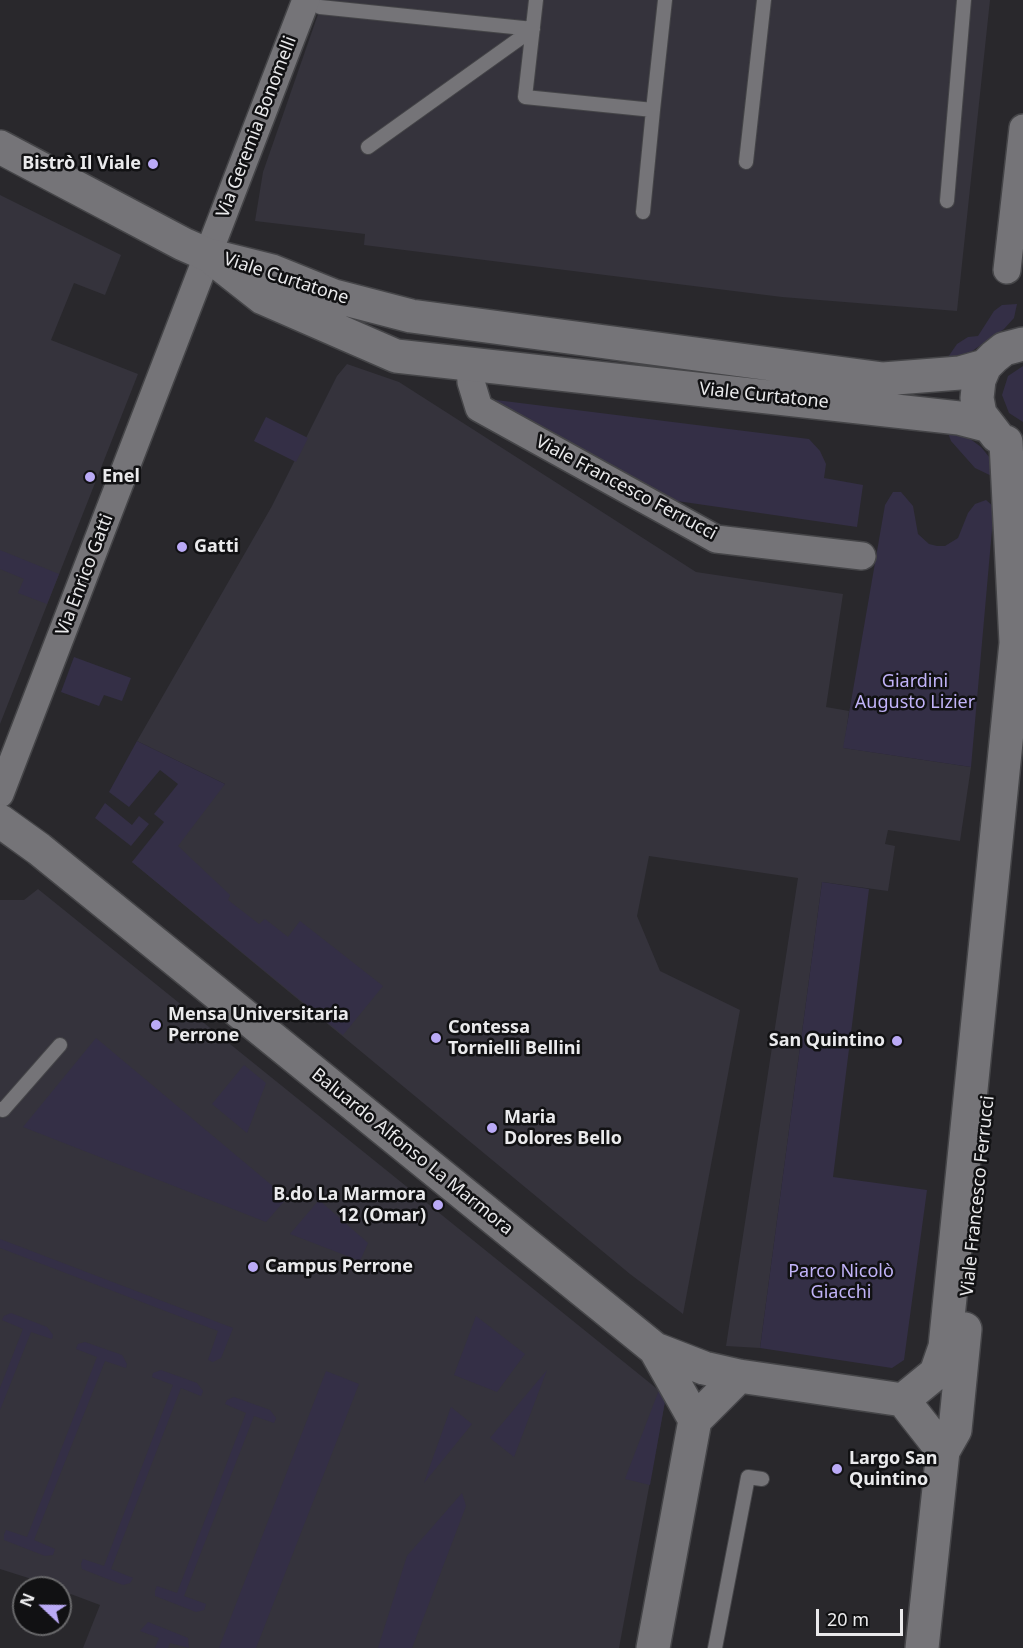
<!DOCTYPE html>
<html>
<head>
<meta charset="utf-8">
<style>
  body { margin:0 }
  #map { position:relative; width:1023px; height:1648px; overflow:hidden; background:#29282c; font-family:"Noto Sans",sans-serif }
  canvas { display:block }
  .north { position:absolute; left:12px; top:1576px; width:60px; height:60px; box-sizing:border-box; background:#111113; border:2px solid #68686a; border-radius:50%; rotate:292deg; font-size:16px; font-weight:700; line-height:24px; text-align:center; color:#eaeaec }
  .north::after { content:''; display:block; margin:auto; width:21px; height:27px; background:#baaaf6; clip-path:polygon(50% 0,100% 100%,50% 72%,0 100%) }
  .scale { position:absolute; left:816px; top:1609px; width:87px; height:27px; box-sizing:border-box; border:3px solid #eaeaec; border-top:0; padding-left:8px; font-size:18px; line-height:21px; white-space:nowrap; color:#eaeaec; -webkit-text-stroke:4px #111113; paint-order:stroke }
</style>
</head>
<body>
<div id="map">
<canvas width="1023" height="1648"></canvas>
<div class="north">N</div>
<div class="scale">20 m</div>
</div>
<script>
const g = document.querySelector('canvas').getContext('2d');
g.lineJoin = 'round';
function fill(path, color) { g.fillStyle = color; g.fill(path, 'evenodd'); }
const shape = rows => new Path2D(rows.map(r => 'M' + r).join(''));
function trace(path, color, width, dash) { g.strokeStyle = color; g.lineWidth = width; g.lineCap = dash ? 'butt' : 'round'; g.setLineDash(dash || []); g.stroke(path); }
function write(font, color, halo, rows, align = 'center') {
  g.font = font + ' "Noto Sans",sans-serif'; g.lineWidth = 5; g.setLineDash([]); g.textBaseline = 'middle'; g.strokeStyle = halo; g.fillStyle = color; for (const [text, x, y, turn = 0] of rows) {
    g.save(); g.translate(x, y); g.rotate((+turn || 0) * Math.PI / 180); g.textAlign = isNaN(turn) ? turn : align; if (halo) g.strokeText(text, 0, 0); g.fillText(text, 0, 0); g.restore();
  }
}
const built = shape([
  [323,0,990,0,957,311,782,297,364,245,365,234,255,221,263,172],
  [0,195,121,255,105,295,74,283,51,340,138,374,0,724],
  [347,364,399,382,696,572,843,594,826,707,849,711,844,748,971,767,960,841,888,830,885,844,895,846,888,891,822,882,760,1348,726,1346,798,878,649,856,637,916,660,971,740,1010,683,1314,630,1274,132,862,225,784,137,741,272,506,337,376],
  [38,889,666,1396,619,1648,83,1648,100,1605,60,1590,60,1588,0,1569,0,900,24,900]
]);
const green = shape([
  [1017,304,1014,318,1004,329,965,356,946,360,957,344,968,337,978,336,994,311,1002,305],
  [1023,366,1023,422,1009,413,1002,395,1008,376],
  [496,400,809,439,820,451,826,464,824,478,863,485,857,527,663,499,493,406],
  [266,417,308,438,296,462,254,441],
  [948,433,969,438,981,447,990,458,998,479,975,468,951,441],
  [893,492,901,492,913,506,918,534,929,544,937,546,945,546,958,538,968,513,975,504,986,500,994,507,971,767,843,748,885,505],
  [0,550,59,574,47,604,18,593,24,579,0,569],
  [74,657,131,678,122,701,104,695,99,706,61,692],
  [137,741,225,784,178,846,230,895,228,900,259,924,265,919,288,937,300,921,383,986,343,1035,132,862,164,822,154,814,178,784,160,770,129,807,109,792],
  [105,803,132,825,139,816,149,824,131,846,95,818],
  [822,882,869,889,833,1177,927,1190,904,1360,892,1368,760,1348],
  [96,1038,287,1198,266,1222,23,1127],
  [244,1065,266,1083,247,1133,212,1104],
  [319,1200,368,1243,360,1261,290,1234],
  [0,1239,233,1328,221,1358,213,1362,208,1360,218,1331,0,1248],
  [11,1313,47,1327,53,1335,52,1339,31,1332,0,1410,0,1388,23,1329,2,1320,4,1316],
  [476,1316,525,1354,497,1392,454,1375],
  [85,1342,122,1355,127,1364,126,1368,105,1361,34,1540,55,1549,53,1555,45,1556,4,1540,4,1535,6,1530,27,1537,97,1357,76,1349,78,1344],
  [161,1370,197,1383,203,1391,201,1396,181,1388,111,1569,133,1578,130,1583,123,1585,82,1569,81,1564,83,1559,104,1566,173,1385,152,1377,153,1373],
  [547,1370,514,1457,490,1438],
  [326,1371,359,1384,256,1648,219,1648],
  [659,1390,666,1396,650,1485,625,1479],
  [234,1397,270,1410,276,1418,274,1423,254,1416,184,1596,206,1604,204,1610,196,1612,155,1596,155,1591,157,1586,177,1593,246,1413,225,1404,227,1400],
  [451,1407,472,1424,424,1483],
  [462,1493,466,1506,412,1648,378,1648,407,1556],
  [148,1622,188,1638,189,1648,170,1643,168,1648,155,1648,159,1638,140,1631]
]);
const lane = shape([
  [536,0,525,97,653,110,665,0],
  [320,7,533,29],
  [368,147,533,29],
  [746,162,764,0],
  [947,201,964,0],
  [643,212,653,110],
  [0,1109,3,1110,60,1045],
  [715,1648,748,1477,762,1479]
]);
const street = shape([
  [1007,270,1023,128],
  [470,364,471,382,479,408,716,539,862,556],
  [0,794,306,0]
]);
const secondary = shape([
  [0,147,183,244,208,255,272,271,334,296,411,316,883,379,960,373,985,366],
  [216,261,263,298,396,356,959,418,986,425],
  [997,436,980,414,977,398,979,380,985,366,994,357,1004,349,1023,344],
  [0,821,39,849,655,1349,704,1368,739,1376,903,1400,943,1451],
  [903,1400,936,1373,945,1347,1016,643,1006,442],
  [695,1420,739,1376],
  [653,1648,695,1420,655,1349],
  [922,1648,943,1451,955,1430,965,1329]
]);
const markers = [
  [153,164,6,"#baaaf6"],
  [90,477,6,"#baaaf6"],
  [182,547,6,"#baaaf6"],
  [156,1025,6,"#baaaf6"],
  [436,1038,6,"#baaaf6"],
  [897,1041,6,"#baaaf6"],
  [492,1128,6,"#baaaf6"],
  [438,1205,6,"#baaaf6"],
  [253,1267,6,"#baaaf6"],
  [837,1469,6,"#baaaf6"]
];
const streetNames = [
  ["Via Geremia Bonomelli",257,127,-69],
  ["Viale Curtatone",286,279,18],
  ["Viale Curtatone",764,396,6],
  ["Viale Francesco Ferrucci",626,488,28],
  ["Via Enrico Gatti",85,575,-69],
  ["Baluardo Alfonso La Marmora",412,1152,39],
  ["Viale Francesco Ferrucci",978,1196,-84]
];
const poiNames = [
  ["Bistrò Il Viale",141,164,"right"],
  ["Enel",102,477],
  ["Gatti",194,547],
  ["Mensa Universitaria",168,1015],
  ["Perrone",168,1036],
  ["Contessa",448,1028],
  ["Tornielli Bellini",448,1049],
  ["San Quintino",885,1041,"right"],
  ["Maria",504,1118],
  ["Dolores Bello",504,1139],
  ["B.do La Marmora",426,1195,"right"],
  ["12 (Omar)",426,1216,"right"],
  ["Campus Perrone",265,1267],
  ["Largo San",849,1459],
  ["Quintino",849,1480]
];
const parkNames = [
  ["Giardini",915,682],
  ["Augusto Lizier",915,703],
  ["Parco Nicolò",841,1272],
  ["Giacchi",841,1293]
];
fill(built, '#35333c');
fill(green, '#342f46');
trace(lane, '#454548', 16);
trace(street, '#454548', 30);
trace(secondary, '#454548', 36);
trace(lane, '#757478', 14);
trace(street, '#757478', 27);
trace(secondary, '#757478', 33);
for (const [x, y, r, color] of markers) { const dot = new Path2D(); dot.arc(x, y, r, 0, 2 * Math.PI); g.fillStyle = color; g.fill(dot); trace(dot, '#111113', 2); }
write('18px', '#eaeaec', '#111113', streetNames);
write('bold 18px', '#eaeaec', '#111113', poiNames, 'left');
write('18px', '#c1b3f8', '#111113', parkNames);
</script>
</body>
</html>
